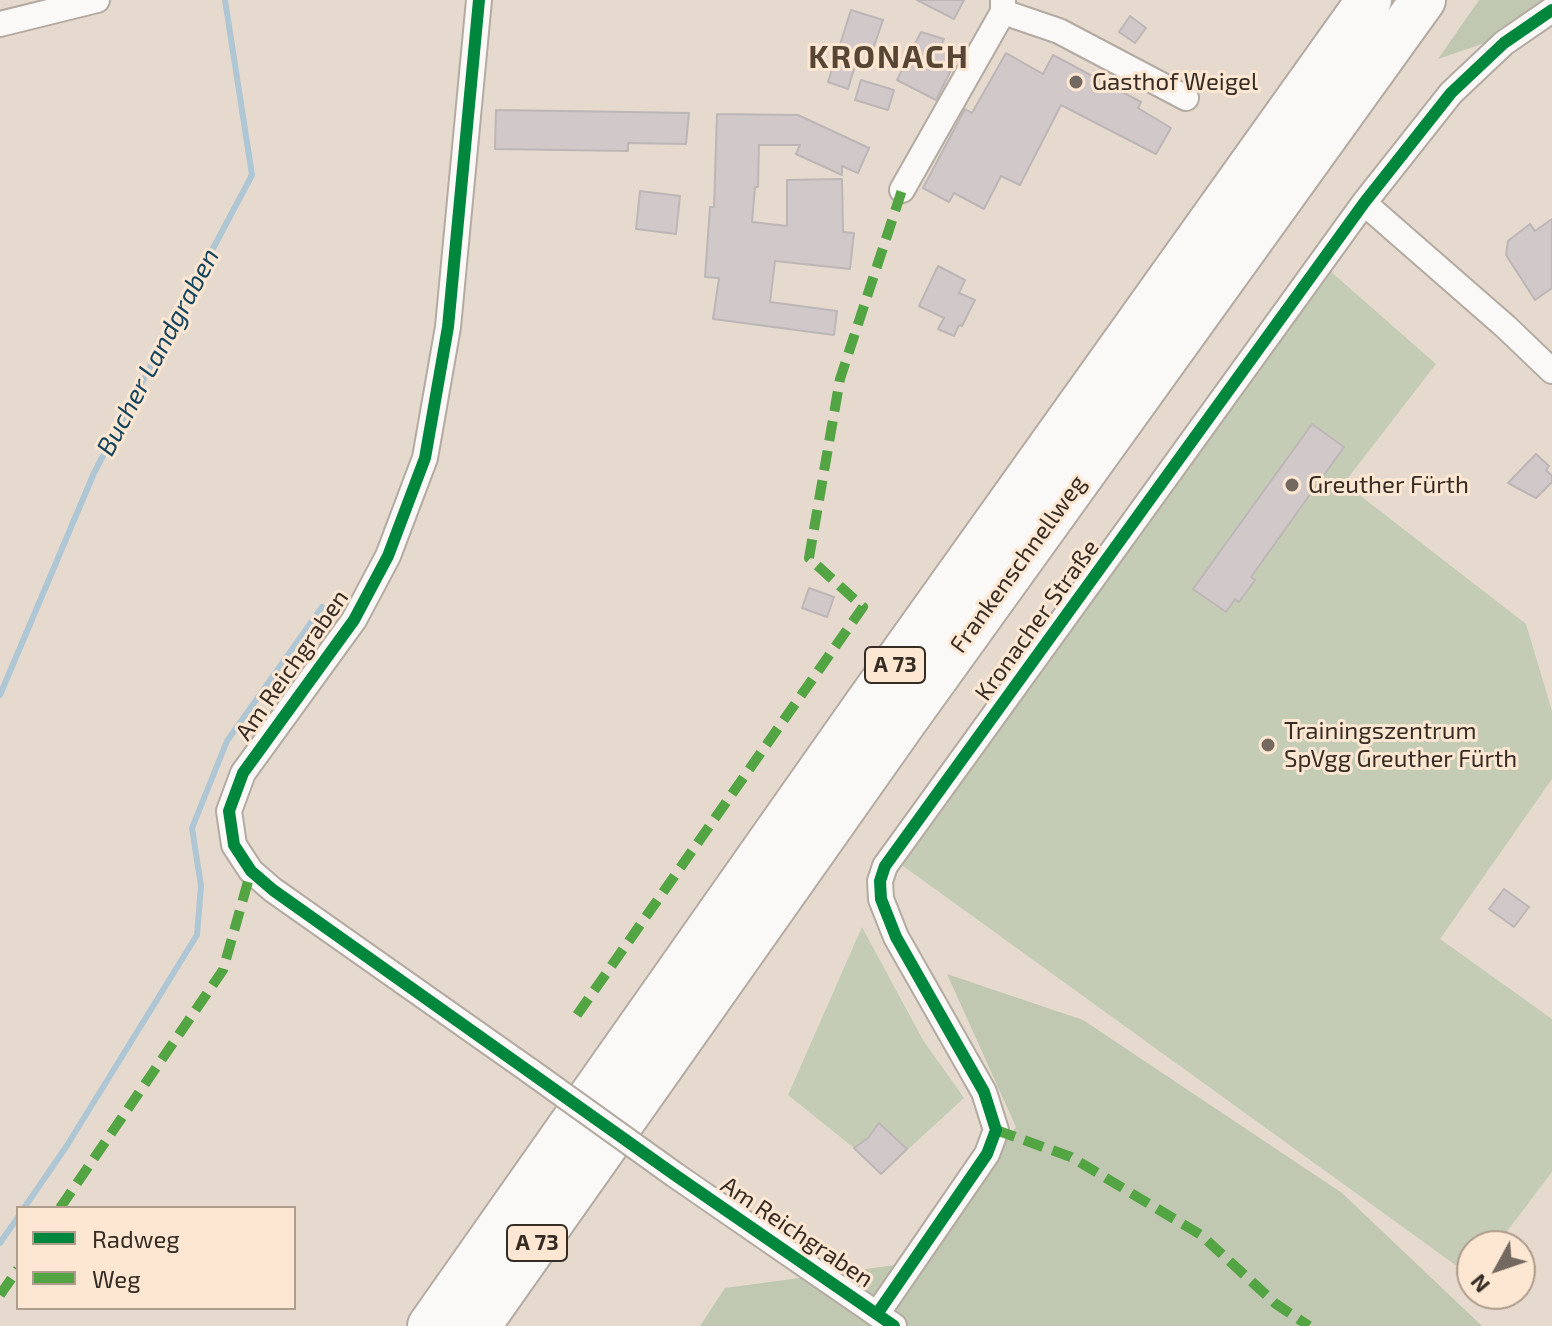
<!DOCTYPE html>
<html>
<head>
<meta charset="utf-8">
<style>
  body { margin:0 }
  #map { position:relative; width:1552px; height:1326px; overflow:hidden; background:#e6dacf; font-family:"Exo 2",sans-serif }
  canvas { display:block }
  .legend { position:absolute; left:16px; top:1206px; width:280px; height:104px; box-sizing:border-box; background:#fee7d2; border:2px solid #ae9c8c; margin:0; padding:10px 14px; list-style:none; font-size:24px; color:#352c24 }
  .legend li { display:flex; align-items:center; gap:16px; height:40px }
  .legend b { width:40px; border:2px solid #ae9c8c }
  .north { position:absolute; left:1456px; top:1230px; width:80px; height:80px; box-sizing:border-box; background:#fee7d2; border:2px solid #ae9c8c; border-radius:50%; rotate:230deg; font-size:22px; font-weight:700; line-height:32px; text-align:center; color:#352c24 }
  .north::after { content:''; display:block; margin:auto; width:28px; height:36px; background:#736960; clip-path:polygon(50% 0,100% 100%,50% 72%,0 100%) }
</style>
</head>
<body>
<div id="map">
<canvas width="1552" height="1326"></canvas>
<ul class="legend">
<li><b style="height:10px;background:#00873e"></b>Radweg</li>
<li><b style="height:10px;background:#53a442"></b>Weg</li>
</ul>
<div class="north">N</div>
</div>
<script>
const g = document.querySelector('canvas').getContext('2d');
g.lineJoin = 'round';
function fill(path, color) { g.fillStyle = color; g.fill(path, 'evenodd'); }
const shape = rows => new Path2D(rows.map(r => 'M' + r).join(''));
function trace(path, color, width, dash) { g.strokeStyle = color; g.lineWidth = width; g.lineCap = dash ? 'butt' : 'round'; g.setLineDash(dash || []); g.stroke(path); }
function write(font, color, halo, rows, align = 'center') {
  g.font = font + ' "Exo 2",sans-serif'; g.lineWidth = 6; g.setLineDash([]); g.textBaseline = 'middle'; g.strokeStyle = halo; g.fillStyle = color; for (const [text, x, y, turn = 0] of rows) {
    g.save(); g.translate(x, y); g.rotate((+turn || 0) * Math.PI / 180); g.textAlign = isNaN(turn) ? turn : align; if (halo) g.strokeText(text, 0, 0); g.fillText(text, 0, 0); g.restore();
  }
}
const green = shape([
  [1329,270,1436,364,1344,483,1526,624,1552,711,1552,779,1440,939,1552,1019,1552,1172,1496,1246,1472,1246,1472,1277,899,863],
  [862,927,923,1040,964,1098,881,1174,854,1148,788,1095]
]);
const forest = shape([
  [1479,0,1552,0,1552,20,1438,59],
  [947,974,1083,1020,1342,1193,1482,1326,700,1326,725,1288,925,1261,1016,1127]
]);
const stream = shape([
  [0,695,94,473,252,175,225,0],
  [24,1208,66,1147,197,935,201,886,192,828,227,741,322,607],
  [0,1243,18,1217]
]);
const building = shape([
  [917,0,964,0,954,19,917,0],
  [851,10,883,20,873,49,861,46,848,89,828,82,851,10],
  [1130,16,1146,28,1135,43,1119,32,1130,16],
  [921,32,944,39,940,47,958,56,936,100,897,80,921,32],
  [1006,53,1043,74,1053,55,1141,102,1138,108,1171,128,1156,154,1061,105,1020,185,1001,176,984,209,954,193,949,202,923,188,965,109,972,113,1006,53],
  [861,80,894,90,888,110,855,100,861,80],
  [496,110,629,112,689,113,686,144,628,143,628,151,495,149,496,110],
  [717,114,798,115,869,148,858,173,842,166,842,175,796,154,800,145,759,145,758,187,755,187,752,222,787,226,787,180,842,179,843,232,854,233,850,269,775,261,770,302,837,311,834,335,713,319,719,278,705,277,710,207,714,207,717,114],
  [640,191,680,196,676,234,636,229,640,191],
  [1552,219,1552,288,1535,300,1506,255,1508,241,1530,224,1535,231,1552,219],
  [938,266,965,280,959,293,975,300,962,326,959,325,954,336,938,329,944,318,919,306,938,266],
  [1312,424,1344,447,1251,577,1255,580,1239,602,1235,599,1226,612,1193,589,1312,424],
  [1536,454,1549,466,1546,470,1552,476,1552,482,1536,498,1508,483,1536,454],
  [809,588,834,597,827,617,802,608,809,588],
  [1504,889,1529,907,1514,927,1489,909,1504,889],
  [879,1123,907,1149,881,1174,854,1148,868,1138,879,1123]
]);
const minor = shape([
  [479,0,448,327,425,458,388,556,354,620,243,773,229,811,234,845,251,871,273,890,530,1071],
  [1003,12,1059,31,1186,98],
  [0,24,97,0],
  [902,190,1003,12,1003,0],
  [1364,203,1506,327,1552,371],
  [675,1175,894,1326],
  [877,1314,987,1154,996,1130,984,1092,896,937,881,899,880,881,885,866,1364,203,1451,93,1504,43,1552,10]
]);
const motorway = shape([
  [430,1326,867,704,1369,0],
  [478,1326,903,723,1423,0]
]);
const minorBridge = shape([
  [530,1071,675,1175]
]);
const quiet = shape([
  [577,1015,863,607,809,558,840,379,902,190],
  [996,1130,1071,1157,1201,1235,1276,1304,1309,1326],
  [60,1208,223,970,251,871],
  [0,1295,18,1269]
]);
const cycleway = shape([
  [479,0,448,327,425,458,388,556,354,620,243,773,229,811,234,845,251,871,273,890,675,1175,894,1326],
  [877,1314,987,1154,996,1130,984,1092,896,937,881,899,880,881,885,866,1364,203,1451,93,1504,43,1552,10]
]);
const markers = [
  [1076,82,8,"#736960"],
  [1292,485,8,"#736960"],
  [1268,745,8,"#736960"]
];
const shields = [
  [895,665,60],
  [537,1243,60]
];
const shieldNames = [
  ["A 73",895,665],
  ["A 73",537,1243]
];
const poiNames = [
  ["Gasthof Weigel",1092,82],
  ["Greuther Fürth",1308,485],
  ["Trainingszentrum",1284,731],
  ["SpVgg Greuther Fürth",1284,759]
];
const streetNames = [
  ["Frankenschnellweg",1018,564,-54],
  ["Kronacher Straße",1037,620,-54],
  ["Am Reichgraben",292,665,-55],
  ["Am Reichgraben",797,1232,34]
];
const waterNames = [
  ["Bucher Landgraben",158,352,-62]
];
const districtNames = [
  ["KRONACH",889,57]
];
fill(green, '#c4ccb5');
fill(forest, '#c0c8b1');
trace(stream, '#afc6d4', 6);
fill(building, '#d1c9c9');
trace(building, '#bdb6b6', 2);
trace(minor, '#b3aaa1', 28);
trace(motorway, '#b3aaa1', 48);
trace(minor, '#fbf9f8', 24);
trace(motorway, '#fbf9f8', 44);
trace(minorBridge, '#b3aaa1', 28, []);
trace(minorBridge, '#fbf9f8', 24);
trace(quiet, '#53a442', 10, [20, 10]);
trace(cycleway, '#00873e', 12);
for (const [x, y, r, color] of markers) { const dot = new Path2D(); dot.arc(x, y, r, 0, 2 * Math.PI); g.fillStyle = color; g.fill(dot); trace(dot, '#fee7d2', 3); }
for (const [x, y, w] of shields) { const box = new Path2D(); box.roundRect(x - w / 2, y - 18, w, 36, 6); g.fillStyle = '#fee7d2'; g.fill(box); trace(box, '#352c24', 2); }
write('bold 22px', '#352c24', null, shieldNames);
write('24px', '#352c24', '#fee7d2', poiNames, 'left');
write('24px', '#352c24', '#fee7d2', streetNames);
write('italic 26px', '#13445e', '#fee7d2', waterNames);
g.letterSpacing = '2px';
write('bold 32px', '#584634', '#fee7d2', districtNames);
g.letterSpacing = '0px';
</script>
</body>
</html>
